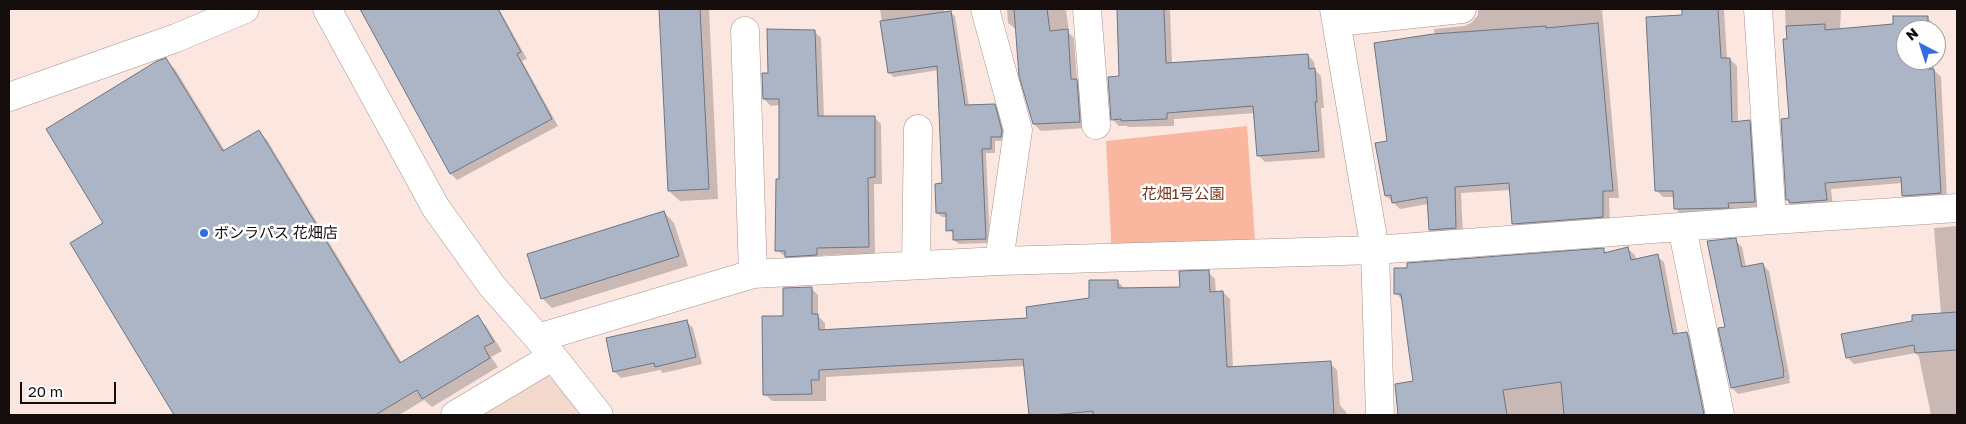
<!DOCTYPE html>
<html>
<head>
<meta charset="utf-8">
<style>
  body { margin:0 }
  #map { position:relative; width:1966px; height:424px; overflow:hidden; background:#fce7e0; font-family:"Golos Text",sans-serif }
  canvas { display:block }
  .frame { position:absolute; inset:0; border:10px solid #140d0b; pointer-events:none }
  .north { position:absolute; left:1896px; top:20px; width:50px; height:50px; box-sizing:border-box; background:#fff; border:1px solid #a19e9d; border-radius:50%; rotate:320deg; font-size:14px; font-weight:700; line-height:20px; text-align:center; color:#140d0b }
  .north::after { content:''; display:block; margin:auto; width:18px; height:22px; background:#366ddc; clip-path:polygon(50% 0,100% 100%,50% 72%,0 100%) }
  .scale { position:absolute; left:20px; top:382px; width:96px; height:22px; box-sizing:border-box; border:2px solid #140d0b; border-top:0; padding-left:6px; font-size:15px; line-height:18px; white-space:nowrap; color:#140d0b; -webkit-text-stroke:4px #fff; paint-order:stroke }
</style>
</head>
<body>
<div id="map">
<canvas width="1966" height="424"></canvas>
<div class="frame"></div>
<div class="north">N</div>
<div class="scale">20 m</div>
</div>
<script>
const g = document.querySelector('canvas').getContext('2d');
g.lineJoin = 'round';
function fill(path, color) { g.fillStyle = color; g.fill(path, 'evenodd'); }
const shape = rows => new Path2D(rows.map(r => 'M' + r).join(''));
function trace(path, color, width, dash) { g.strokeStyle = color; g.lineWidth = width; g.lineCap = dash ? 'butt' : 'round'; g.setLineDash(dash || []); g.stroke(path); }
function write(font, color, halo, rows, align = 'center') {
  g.font = font + ' "Golos Text","Noto Sans JP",sans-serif'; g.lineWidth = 5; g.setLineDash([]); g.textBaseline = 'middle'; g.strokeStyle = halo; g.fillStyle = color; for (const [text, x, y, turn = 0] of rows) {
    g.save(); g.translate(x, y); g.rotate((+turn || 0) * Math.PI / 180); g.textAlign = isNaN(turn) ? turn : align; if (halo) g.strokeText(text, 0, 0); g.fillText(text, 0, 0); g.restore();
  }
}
const built = shape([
  [547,373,583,415,478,415]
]);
const green = shape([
  [1247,126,1256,254,1112,258,1106,141]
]);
const shadow = shape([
  [362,9,499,9,527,59,522,61,558,126,457,180,451,174],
  [661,9,709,9,718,199,680,201,669,191],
  [880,9,944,9,944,13,950,12,955,16,969,106,994,105,999,110,1006,136,1005,141,995,141,995,153,986,153,990,243,959,244,954,240,954,234,948,230,947,217,942,217,937,213,944,184,939,70,894,77,889,73],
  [1007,9,1066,9,1069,33,1074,38,1077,81,1083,87,1086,128,1041,131,1034,124,1017,30,1008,23],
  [1118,9,1170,9,1172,64,1308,55,1314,62,1315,70,1321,76,1324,108,1321,108,1325,158,1265,162,1258,155,1255,113,1174,119,1174,126,1129,127,1127,126,1119,126,1112,119,1121,77],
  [1478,9,1602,9,1619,198,1609,198,1610,223,1520,230,1513,223,1511,190,1461,193,1463,235,1437,237,1430,230,1428,204,1400,209,1386,196,1377,144,1388,142,1435,36,1434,29,1464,26,1471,23,1478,15],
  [1683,9,1724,9,1727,59,1730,59,1737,66,1738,122,1749,122,1756,129,1761,208,1682,215,1675,208,1675,197,1663,197,1656,190,1683,16],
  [1785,9,1841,9,1840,30,1894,25,1927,18,1934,24,1934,30,1906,30,1906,60,1934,60,1934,70,1941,77,1947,199,1910,202,1903,195,1902,183,1831,189,1833,206,1797,209,1790,203,1788,199,1790,119],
  [814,31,821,38,824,117,874,117,881,124,882,184,874,184,875,254,823,255,823,261,793,263,777,250,780,180,780,105,771,106,764,99,769,74],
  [166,60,175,69,225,151,258,131,267,140,402,363,477,317,486,326,502,351,491,357,498,367,432,407,424,400,399,415,176,415,72,243,105,223],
  [664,212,674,223,688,266,552,308,542,298],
  [1957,226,1957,415,1931,415,1919,357,1916,353,1854,364,1847,357,1913,322,1941,314,1934,228],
  [1735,240,1742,247,1746,267,1762,264,1769,271,1790,379,1789,379,1790,383,1738,394,1732,388,1726,328],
  [1628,249,1635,255,1636,260,1657,256,1664,262,1678,335,1687,333,1694,340,1709,415,1399,415,1396,396,1414,382,1402,300,1396,293,1603,250,1607,253],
  [1208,272,1215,279,1216,293,1223,292,1230,299,1233,368,1330,363,1337,370,1340,405,1346,412,1347,415,1030,415,1025,366,826,377,826,401,772,401,765,394,784,317,811,288,818,295,818,316,825,323,825,330,1029,319,1090,299,1118,282,1125,289,1181,289],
  [686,321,693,328,702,364,663,373,660,370,621,378,614,371]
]);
const building = shape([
  [360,9,498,9,521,52,517,54,552,119,450,174,360,9],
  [659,9,700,9,709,189,668,191,659,9],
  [1014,9,1047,9,1050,31,1068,29,1071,79,1077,79,1080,122,1033,124,1019,76,1014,9],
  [1117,9,1164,9,1166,63,1308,54,1309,69,1315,68,1317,102,1315,102,1319,151,1257,156,1253,106,1167,113,1167,119,1121,121,1121,119,1111,120,1108,77,1119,76,1117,9],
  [1682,9,1718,9,1721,58,1730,58,1732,122,1750,120,1755,202,1728,203,1729,208,1674,209,1673,191,1655,191,1646,17,1682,15,1682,9],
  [951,11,965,105,995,104,1002,131,1001,137,991,137,991,149,982,149,986,239,953,240,953,230,946,231,946,213,936,213,935,184,942,183,937,66,888,73,880,21,951,11],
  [1893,16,1928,16,1928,30,1906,30,1906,60,1928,60,1928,69,1934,69,1941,193,1902,196,1901,177,1825,183,1827,200,1789,203,1789,200,1786,200,1781,119,1789,118,1783,39,1787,39,1786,26,1825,24,1825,30,1893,24,1893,16],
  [1598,23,1613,191,1603,191,1603,217,1512,224,1509,183,1455,187,1456,228,1429,230,1427,197,1392,203,1391,195,1385,196,1375,143,1387,141,1374,43,1433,34,1546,26,1546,28,1598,23],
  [767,29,815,30,818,116,875,116,875,177,868,178,869,247,817,248,817,255,785,257,785,251,775,251,776,179,779,179,779,99,763,99,762,73,768,73,767,29],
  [166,58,223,151,259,130,400,363,478,315,494,342,484,347,490,358,422,399,417,390,375,415,174,415,70,243,103,223,46,129,157,61,166,58],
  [664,211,679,256,541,299,527,254,664,211],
  [1736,238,1742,267,1763,263,1784,372,1783,373,1784,377,1731,388,1718,328,1725,327,1707,241,1736,238],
  [1628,247,1631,260,1658,254,1673,334,1687,332,1704,415,1564,415,1561,382,1503,390,1507,415,1398,415,1395,384,1413,381,1401,294,1394,294,1394,268,1407,268,1407,263,1604,248,1604,253,1628,247],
  [1209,270,1210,292,1223,291,1227,367,1331,361,1334,415,1093,415,1093,411,1054,415,1029,415,1023,359,819,370,819,380,811,380,812,394,763,395,762,316,783,316,783,288,812,287,812,314,818,314,819,330,1027,318,1026,307,1089,298,1089,280,1118,280,1118,288,1180,287,1179,271,1209,270],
  [1957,312,1957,350,1915,353,1914,345,1846,358,1841,334,1912,321,1912,315,1957,312],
  [687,320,696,357,655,367,654,363,613,372,606,338,687,320]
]);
const minor = shape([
  [985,9,1018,130,999,261],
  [1087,9,1096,125],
  [1334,9,1375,250,1380,415],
  [1758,9,1772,220],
  [1337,22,1462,9],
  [745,31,753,274],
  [9,97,176,38,245,9],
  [1682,227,1720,415],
  [916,265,918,129],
  [538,338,753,274,999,261,1375,250,1772,220,1957,208],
  [455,415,552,357]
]);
const tertiary = shape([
  [327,9,436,208,492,286,538,338,599,415]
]);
const markers = [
  [204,233,5,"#366ddc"]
];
const parkNames = [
  ["花畑1号公園",1183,194]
];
const poiNames = [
  ["ボンラパス 花畑店",214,233]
];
fill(built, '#f3d8ce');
fill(green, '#fab79f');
fill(shadow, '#0003');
fill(building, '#acb5c5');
trace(building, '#6b7482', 1);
trace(minor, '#a6928c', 29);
trace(tertiary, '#a6928c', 29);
trace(minor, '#fff', 28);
trace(tertiary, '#fff', 28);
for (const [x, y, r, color] of markers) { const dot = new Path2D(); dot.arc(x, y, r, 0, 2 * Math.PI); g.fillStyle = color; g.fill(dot); trace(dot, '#fff', 2); }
write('15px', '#793014', '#fff', parkNames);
write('15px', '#140d0b', '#fff', poiNames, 'left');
</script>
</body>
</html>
